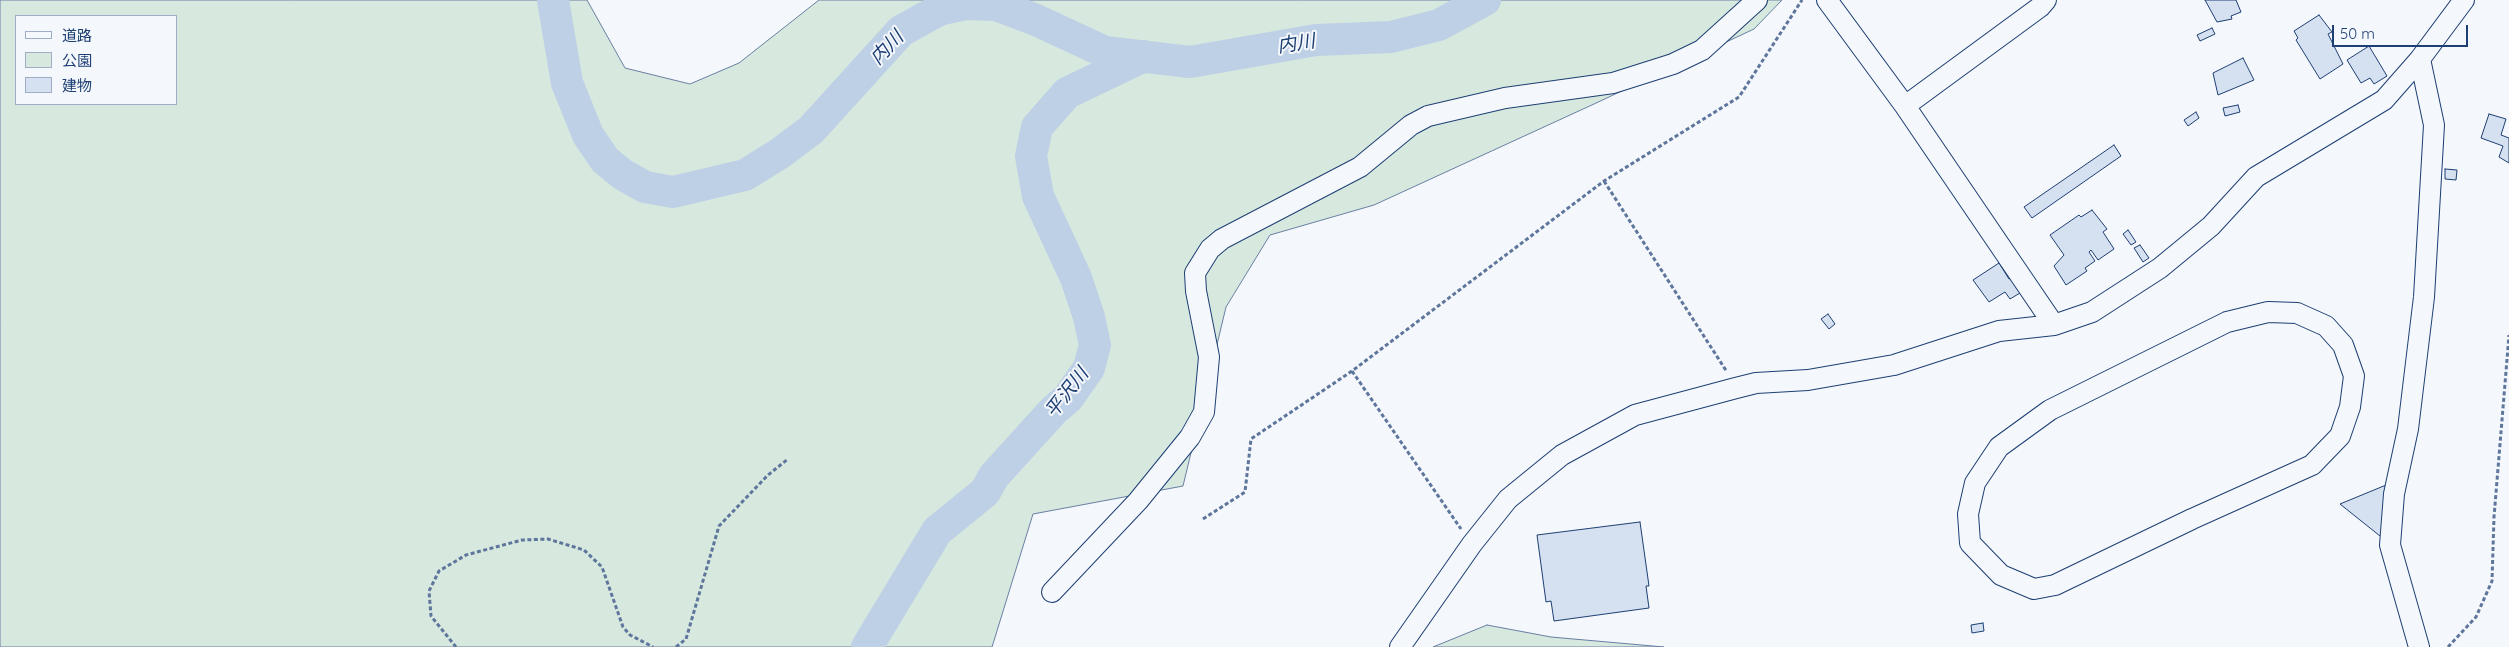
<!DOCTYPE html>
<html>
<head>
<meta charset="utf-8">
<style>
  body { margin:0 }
  #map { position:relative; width:2509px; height:647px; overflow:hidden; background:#f4f7fb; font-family:Quicksand,"Noto Sans JP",sans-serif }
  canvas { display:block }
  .legend { position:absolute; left:15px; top:15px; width:162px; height:90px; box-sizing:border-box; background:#f4f7fb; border:1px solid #9eadc5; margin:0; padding:6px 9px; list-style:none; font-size:15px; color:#1d3f73 }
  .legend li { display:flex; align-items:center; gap:10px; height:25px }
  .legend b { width:25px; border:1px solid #9eadc5 }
  .scale { position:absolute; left:2332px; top:25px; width:136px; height:22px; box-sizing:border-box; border:2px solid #1d3f73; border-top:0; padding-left:6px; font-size:15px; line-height:18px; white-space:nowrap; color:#1d3f73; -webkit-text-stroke:4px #f4f7fb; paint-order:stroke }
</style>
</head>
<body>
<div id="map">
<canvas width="2509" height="647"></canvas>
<ul class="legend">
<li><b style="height:6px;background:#f4f7fb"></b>道路</li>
<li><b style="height:14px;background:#d7e8df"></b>公園</li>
<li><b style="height:14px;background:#d5e0f0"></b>建物</li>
</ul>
<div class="scale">50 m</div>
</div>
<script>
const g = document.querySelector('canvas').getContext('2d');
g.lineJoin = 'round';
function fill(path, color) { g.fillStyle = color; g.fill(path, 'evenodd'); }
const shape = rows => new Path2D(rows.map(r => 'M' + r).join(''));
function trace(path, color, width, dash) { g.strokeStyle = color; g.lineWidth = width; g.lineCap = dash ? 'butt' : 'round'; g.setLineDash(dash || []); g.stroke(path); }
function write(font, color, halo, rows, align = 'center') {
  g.font = font + ' Quicksand,"Noto Sans JP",sans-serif'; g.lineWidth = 4; g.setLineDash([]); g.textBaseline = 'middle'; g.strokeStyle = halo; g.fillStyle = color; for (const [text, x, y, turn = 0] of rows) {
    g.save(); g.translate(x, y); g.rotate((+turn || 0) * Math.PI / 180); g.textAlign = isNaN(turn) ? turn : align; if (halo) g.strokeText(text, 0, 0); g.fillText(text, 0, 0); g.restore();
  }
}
const green = shape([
  [0,0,587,0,625,68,690,84,739,63,819,0,1782,0,1754,29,1594,104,1374,205,1270,235,1226,307,1183,486,1033,514,992,647,0,647,0,0],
  [16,16,176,16,176,104,16,104,16,16],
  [1487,625,1551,637,1664,647,1433,647,1487,625]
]);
const river = shape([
  [553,0,567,83,588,135,605,160,622,174,645,187,673,192,745,175,779,154,811,130,901,31,939,10,966,4,996,5,1036,20,1105,52,1190,62,1316,40,1391,37,1439,25,1485,0],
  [867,647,937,531,985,492,994,476,1053,411,1068,398,1089,368,1095,345,1089,317,1076,278,1038,196,1031,156,1037,127,1067,93,1144,56]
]);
const building = shape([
  [2205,0,2236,0,2241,12,2231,16,2232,19,2217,22,2205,0],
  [2319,15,2332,32,2328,34,2343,64,2320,79,2296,40,2298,38,2294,31,2319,15],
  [2212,28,2215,34,2200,41,2197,35,2212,28],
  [2369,46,2387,76,2374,84,2370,78,2361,83,2347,60,2369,46],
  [2243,58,2254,80,2218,95,2213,73,2243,58],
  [2238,105,2240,112,2225,116,2223,108,2238,105],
  [2196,112,2199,118,2188,126,2184,120,2196,112],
  [2489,114,2506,119,2501,135,2509,138,2509,163,2499,157,2503,146,2481,138,2489,114],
  [2114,145,2121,156,2032,218,2024,207,2114,145],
  [2445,169,2457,170,2456,180,2445,179,2445,169],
  [2092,210,2107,229,2103,232,2114,249,2098,260,2091,250,2089,252,2095,261,2085,268,2087,271,2066,285,2054,266,2064,255,2050,235,2079,215,2081,217,2092,210],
  [2128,230,2136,242,2131,245,2123,234,2128,230],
  [2140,245,2149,258,2143,262,2134,248,2140,245],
  [1999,263,2009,279,2016,275,2025,290,2010,299,2005,292,1989,302,1973,280,1999,263],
  [1828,314,1835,324,1829,329,1821,319,1828,314],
  [2391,483,2385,540,2340,504,2391,483],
  [1640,522,1649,586,1646,586,1649,608,1554,621,1551,601,1546,602,1537,535,1640,522],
  [1983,623,1984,631,1972,633,1971,625,1983,623]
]);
const path = shape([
  [1604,181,1727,372],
  [1352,371,1461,529],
  [1203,519,1245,492,1251,439,1352,371,1604,181,1739,97,1802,0],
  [456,647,431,616,429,591,439,571,466,555,522,540,548,539,584,550,602,567,623,627,630,635,653,647],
  [676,647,686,639,719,526,768,475,788,459],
  [2448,647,2476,617,2492,581,2494,517,2509,335]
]);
const minor = shape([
  [1827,0,1905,106,2054,325],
  [1905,106,2040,7,2046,0],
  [2268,312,2297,313,2326,326,2343,345,2354,376,2350,407,2340,436,2312,465,2192,519,2055,585,2034,589,2001,575,1970,543,1968,514,1975,483,1999,447,2050,410,2227,322,2268,312],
  [1052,592,1138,501,1190,437,1204,412,1209,357,1196,291,1195,273,1210,249,1222,239,1360,167,1411,125,1428,116,1505,98,1613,83,1673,64,1702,50,1757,0],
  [1400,647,1472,544,1508,499,1562,455,1635,415,1736,388,1756,383,1808,380,1894,365,1999,331,2054,325,2092,312,2160,268,2211,226,2256,177,2384,100,2420,59,2464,0],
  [2419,647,2390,545,2394,494,2408,429,2424,297,2434,125,2420,59]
]);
const waterNames = [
  ["内川",1296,44,-9],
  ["内川",887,48,-46],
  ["平沢川",1067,393,-52]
];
fill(green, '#d7e8df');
trace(green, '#687fa3', 1);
trace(river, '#bed0e5', 32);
fill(building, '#d5e0f0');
trace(building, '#1d3f73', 1);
trace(minor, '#1d3f73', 22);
trace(path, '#5e769c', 3, [4, 2.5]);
trace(minor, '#f4f7fb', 20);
write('italic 19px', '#1d3f73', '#f4f7fb', waterNames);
</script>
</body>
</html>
